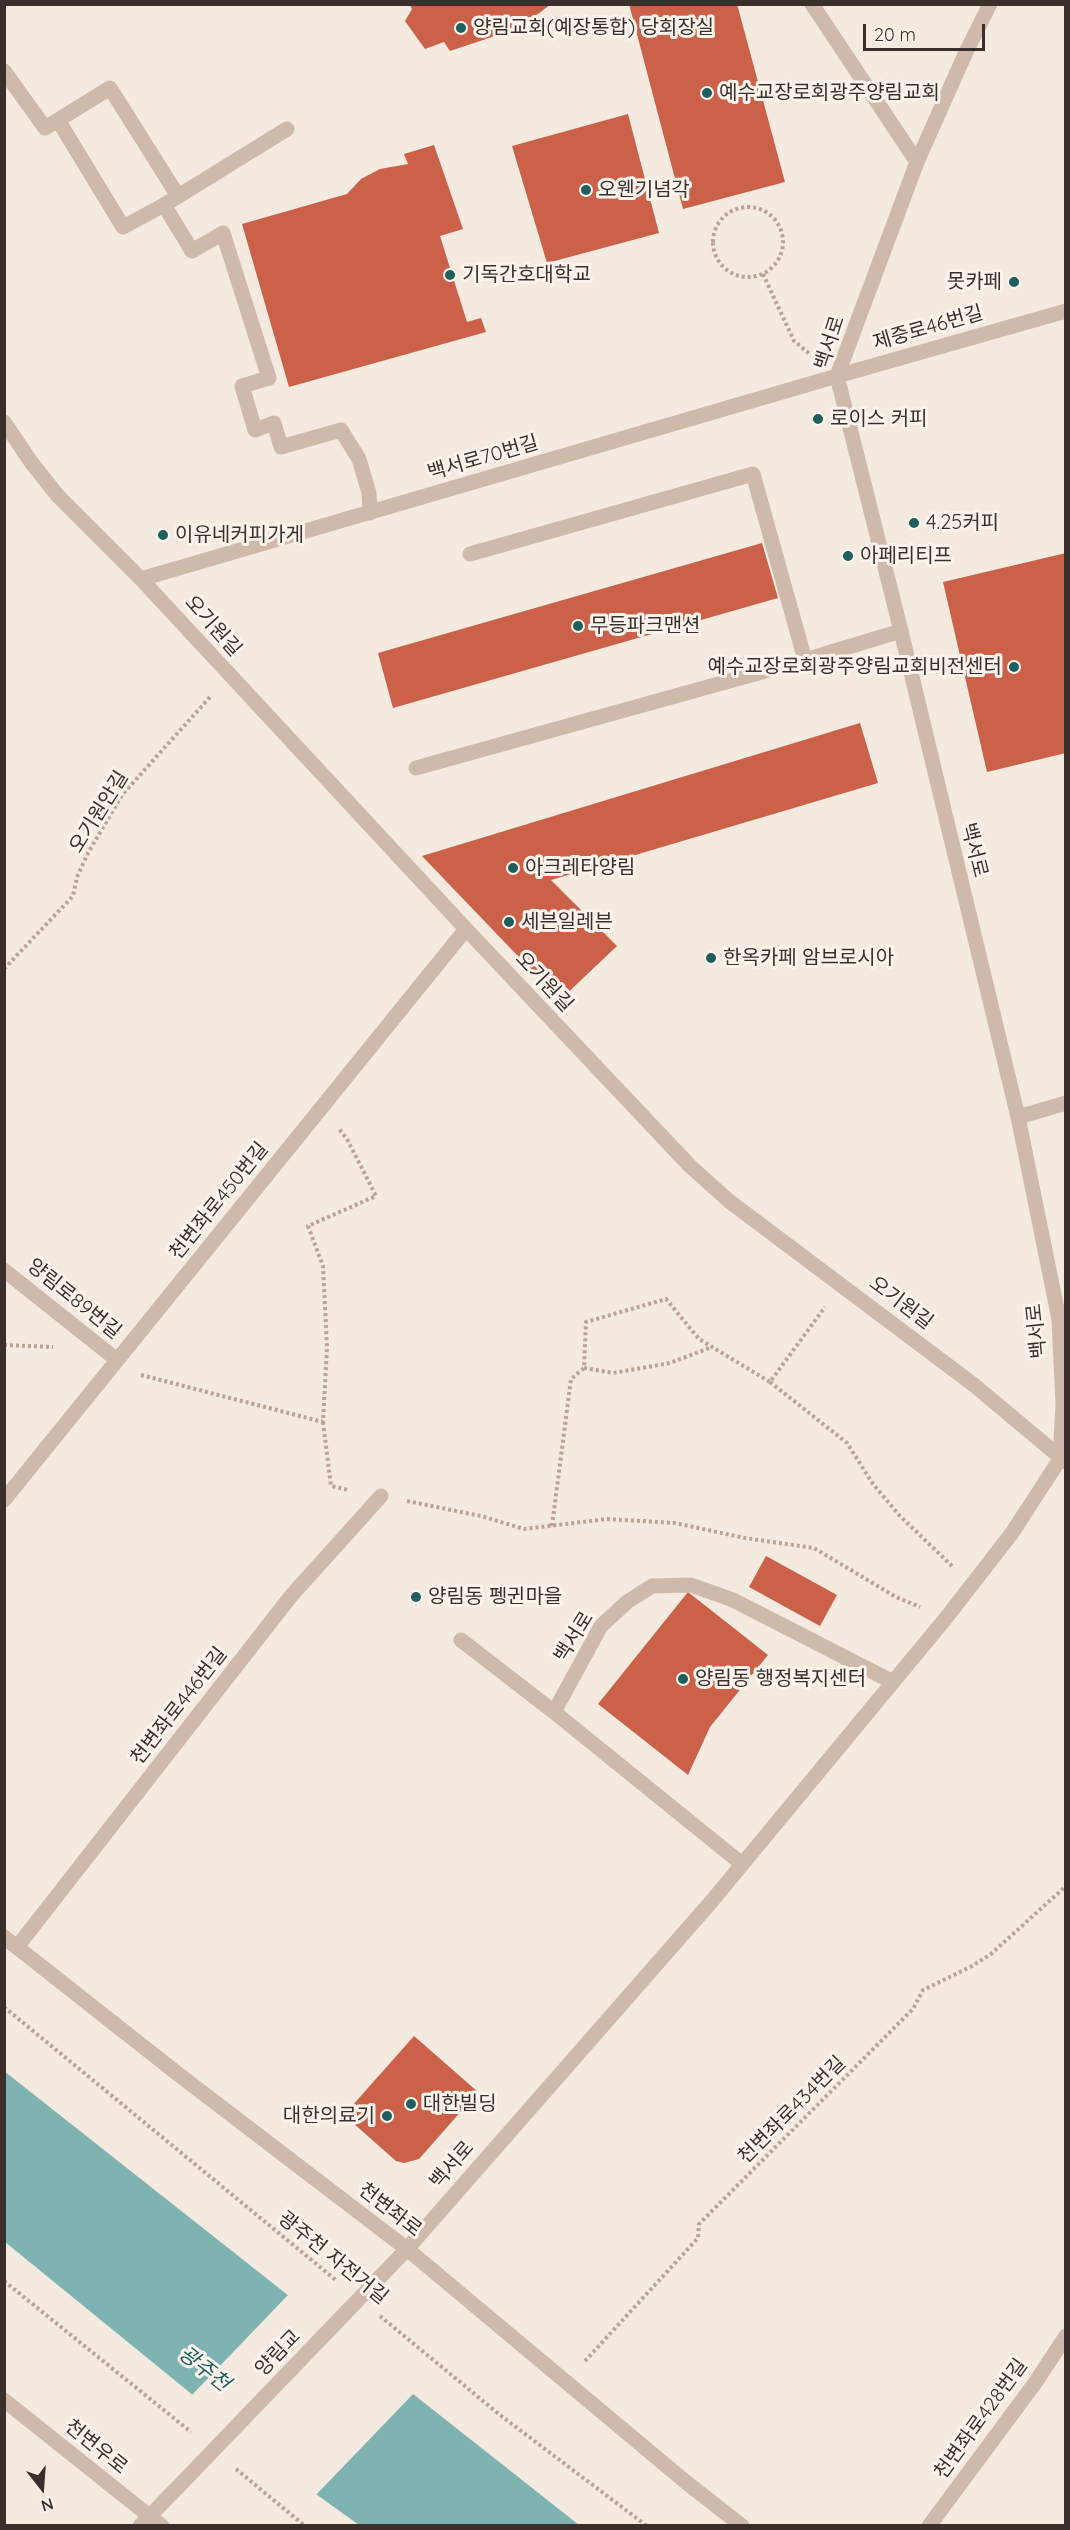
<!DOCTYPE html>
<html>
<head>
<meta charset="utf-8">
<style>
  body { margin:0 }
  #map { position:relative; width:1070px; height:2530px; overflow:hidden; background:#f4eae0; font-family:Quicksand,sans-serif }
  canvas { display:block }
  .frame { position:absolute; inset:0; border:6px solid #3b2f2b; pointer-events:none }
  .north { position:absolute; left:12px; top:2458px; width:60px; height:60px; -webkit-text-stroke:4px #fbf4ed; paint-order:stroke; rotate:163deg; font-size:16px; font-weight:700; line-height:24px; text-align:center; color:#3b2f2b }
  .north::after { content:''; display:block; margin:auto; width:21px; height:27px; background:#3b2f2b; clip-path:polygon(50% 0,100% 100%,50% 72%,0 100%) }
  .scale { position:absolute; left:863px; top:24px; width:122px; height:27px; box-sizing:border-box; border:3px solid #3b2f2b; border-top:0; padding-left:8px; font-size:18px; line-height:21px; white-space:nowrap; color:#3b2f2b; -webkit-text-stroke:4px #fbf4ed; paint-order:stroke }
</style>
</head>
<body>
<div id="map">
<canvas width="1070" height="2530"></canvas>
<div class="frame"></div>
<div class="north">N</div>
<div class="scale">20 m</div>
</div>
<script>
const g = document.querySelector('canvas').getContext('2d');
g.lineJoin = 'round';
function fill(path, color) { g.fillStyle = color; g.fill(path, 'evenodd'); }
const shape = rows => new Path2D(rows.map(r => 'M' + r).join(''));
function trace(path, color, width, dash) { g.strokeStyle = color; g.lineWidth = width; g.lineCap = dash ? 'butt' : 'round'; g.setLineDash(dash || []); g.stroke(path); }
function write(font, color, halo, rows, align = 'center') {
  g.font = font + ' Quicksand,"Noto Sans KR",sans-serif'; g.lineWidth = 6; g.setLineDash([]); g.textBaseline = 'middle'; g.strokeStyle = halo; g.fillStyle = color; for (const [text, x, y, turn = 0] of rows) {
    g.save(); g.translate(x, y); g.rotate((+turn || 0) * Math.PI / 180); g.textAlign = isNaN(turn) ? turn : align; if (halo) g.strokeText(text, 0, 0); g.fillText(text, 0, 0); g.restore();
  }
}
const water = shape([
  [4,2071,579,2525,359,2525,302,2484,5,2242]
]);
const pier = shape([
  [290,2293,415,2392,314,2497,190,2397]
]);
const building = shape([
  [409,4,551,4,538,14,498,35,450,51,444,42,425,49,405,21,412,9],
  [629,4,737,4,785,182,683,209],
  [628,114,659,233,547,263,512,146],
  [434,145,463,229,440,236,467,322,481,318,486,332,289,387,242,224,347,194,361,179,380,169,408,164,404,154],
  [762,543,778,598,393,708,378,653],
  [1066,553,1066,753,987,772,943,582],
  [860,723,878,783,551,880,617,946,560,1000,422,856],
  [766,1556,837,1595,820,1626,749,1587],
  [688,1592,768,1655,710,1727,688,1775,598,1704],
  [414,2036,478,2092,419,2159,404,2163,396,2161,344,2115]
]);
const path = shape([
  '713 242a35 35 0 1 1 70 0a35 35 0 1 1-70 0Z',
  [763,274,794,341,811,355],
  [4,969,73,896,77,877,88,853,122,795,211,696],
  [4,1345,53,1347],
  [584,1368,613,1373,670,1363,712,1347],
  [141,1375,323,1422,327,1347,323,1266,308,1226,376,1196,347,1139,339,1129],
  [770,1382,847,1443,873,1484,900,1516,952,1566],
  [323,1422,331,1486,349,1490],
  [407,1501,481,1516,524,1529,607,1519,675,1523,745,1538,814,1548,896,1597,920,1607],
  [552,1526,571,1379,584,1368,586,1322,666,1299,699,1339,770,1382,825,1307],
  [4,2007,337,2281],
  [4,2281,191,2432],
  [380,2316,500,2415,647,2526],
  [585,2361,698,2238,699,2224,913,2009,923,1990,972,1966,991,1954,1066,1886],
  [236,2469,305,2526]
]);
const service = shape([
  [812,4,917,162],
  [4,71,45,128,58,120],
  [287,129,164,205,192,251,223,233,269,378,242,386,255,430,274,423,281,447,341,430,359,459,369,493,370,513],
  [164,205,123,227,58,120,110,88,178,196],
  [837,376,1066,311],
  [470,554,753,474,805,660],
  [416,768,805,660,901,631],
  [1018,1117,1066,1103],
  [461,1640,554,1712],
  [742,1864,554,1712,601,1626,627,1602,652,1586,691,1585,733,1600,893,1682],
  [17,1947,291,1596,381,1496],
  [929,2526,1035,2383,1066,2336]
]);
const minor = shape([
  [4,422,31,462,58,496,141,579,466,929,690,1166,729,1201,974,1385,1066,1462],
  [141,579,837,376],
  [4,1270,117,1360],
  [4,1500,466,929],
  [407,2249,711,1902,946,1618,1012,1533,1060,1459,1063,1405,1059,1319,1018,1117,901,631,837,376,917,162,966,52,990,4]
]);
const tertiary = shape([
  [4,1937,178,2074,407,2249,687,2483,742,2526],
  [4,2400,162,2526],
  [140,2526,178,2487]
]);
const tertiaryBridge = shape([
  [178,2487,407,2249]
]);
const markers = [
  [461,28,6,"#1e5e5f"],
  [707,93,6,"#1e5e5f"],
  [586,190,6,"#1e5e5f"],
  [450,275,6,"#1e5e5f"],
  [1014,282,6,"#1e5e5f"],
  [818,419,6,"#1e5e5f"],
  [914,523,6,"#1e5e5f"],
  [163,535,6,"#1e5e5f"],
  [848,556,6,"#1e5e5f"],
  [578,626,6,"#1e5e5f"],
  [1014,667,6,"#1e5e5f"],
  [513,868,6,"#1e5e5f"],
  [509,922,6,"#1e5e5f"],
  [711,958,6,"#1e5e5f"],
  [416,1597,6,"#1e5e5f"],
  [683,1679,6,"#1e5e5f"],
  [411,2104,6,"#1e5e5f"],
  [387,2116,6,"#1e5e5f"]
];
const poiNames = [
  ["양림교회(예장통합) 당회장실",473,28],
  ["예수교장로회광주양림교회",719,93],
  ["오웬기념각",598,190],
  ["기독간호대학교",462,275],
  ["못카페",1002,282,"right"],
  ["로이스 커피",830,419],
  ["4.25커피",926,523],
  ["이유네커피가게",175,535],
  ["아페리티프",860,556],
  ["무등파크맨션",590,626],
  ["예수교장로회광주양림교회비전센터",1002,667,"right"],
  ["아크레타양림",525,868],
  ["세븐일레븐",521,922],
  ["한옥카페 암브로시아",723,958],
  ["양림동 펭귄마을",428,1597],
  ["양림동 행정복지센터",695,1679],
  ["대한빌딩",423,2104],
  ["대한의료기",375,2116,"right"]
];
const streetNames = [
  ["제중로46번길",928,328,-16],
  ["백서로",830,343,-72],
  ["백서로70번길",483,458,-16],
  ["오기원길",213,626,48],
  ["오기원안길",99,812,-58],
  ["백서로",974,850,76],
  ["오기원길",544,982,47],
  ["천변좌로450번길",219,1201,-51],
  ["양림로89번길",74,1299,39],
  ["오기원길",901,1303,37],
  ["백서로",1037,1331,-96],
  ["백서로",574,1637,-58],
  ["천변좌로446번길",179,1706,-52],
  ["천변좌로434번길",792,2110,-45],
  ["백서로",452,2165,-49],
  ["천변좌로",390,2210,38],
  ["광주천 자전거길",333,2258,39],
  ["양림교",278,2353,-46],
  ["천변좌로428번길",981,2419,-54],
  ["천변우로",96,2447,39]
];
const waterNames = [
  ["광주천",204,2369,38]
];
fill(water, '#7eb3b2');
fill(pier, '#f4eae0');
fill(building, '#ca6148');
trace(path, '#baa395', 4, [3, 3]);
trace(service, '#ceb9ab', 15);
trace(minor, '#ceb9ab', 15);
trace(tertiary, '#ceb9ab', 15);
trace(tertiaryBridge, '#ceb9ab', 15);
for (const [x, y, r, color] of markers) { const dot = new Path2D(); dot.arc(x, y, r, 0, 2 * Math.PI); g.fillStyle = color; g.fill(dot); trace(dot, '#fbf4ed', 2); }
write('20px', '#3b2f2b', '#fbf4ed', poiNames, 'left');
write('20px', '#3b2f2b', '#fbf4ed', streetNames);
write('italic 21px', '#1e5e5f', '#fbf4ed', waterNames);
</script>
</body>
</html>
